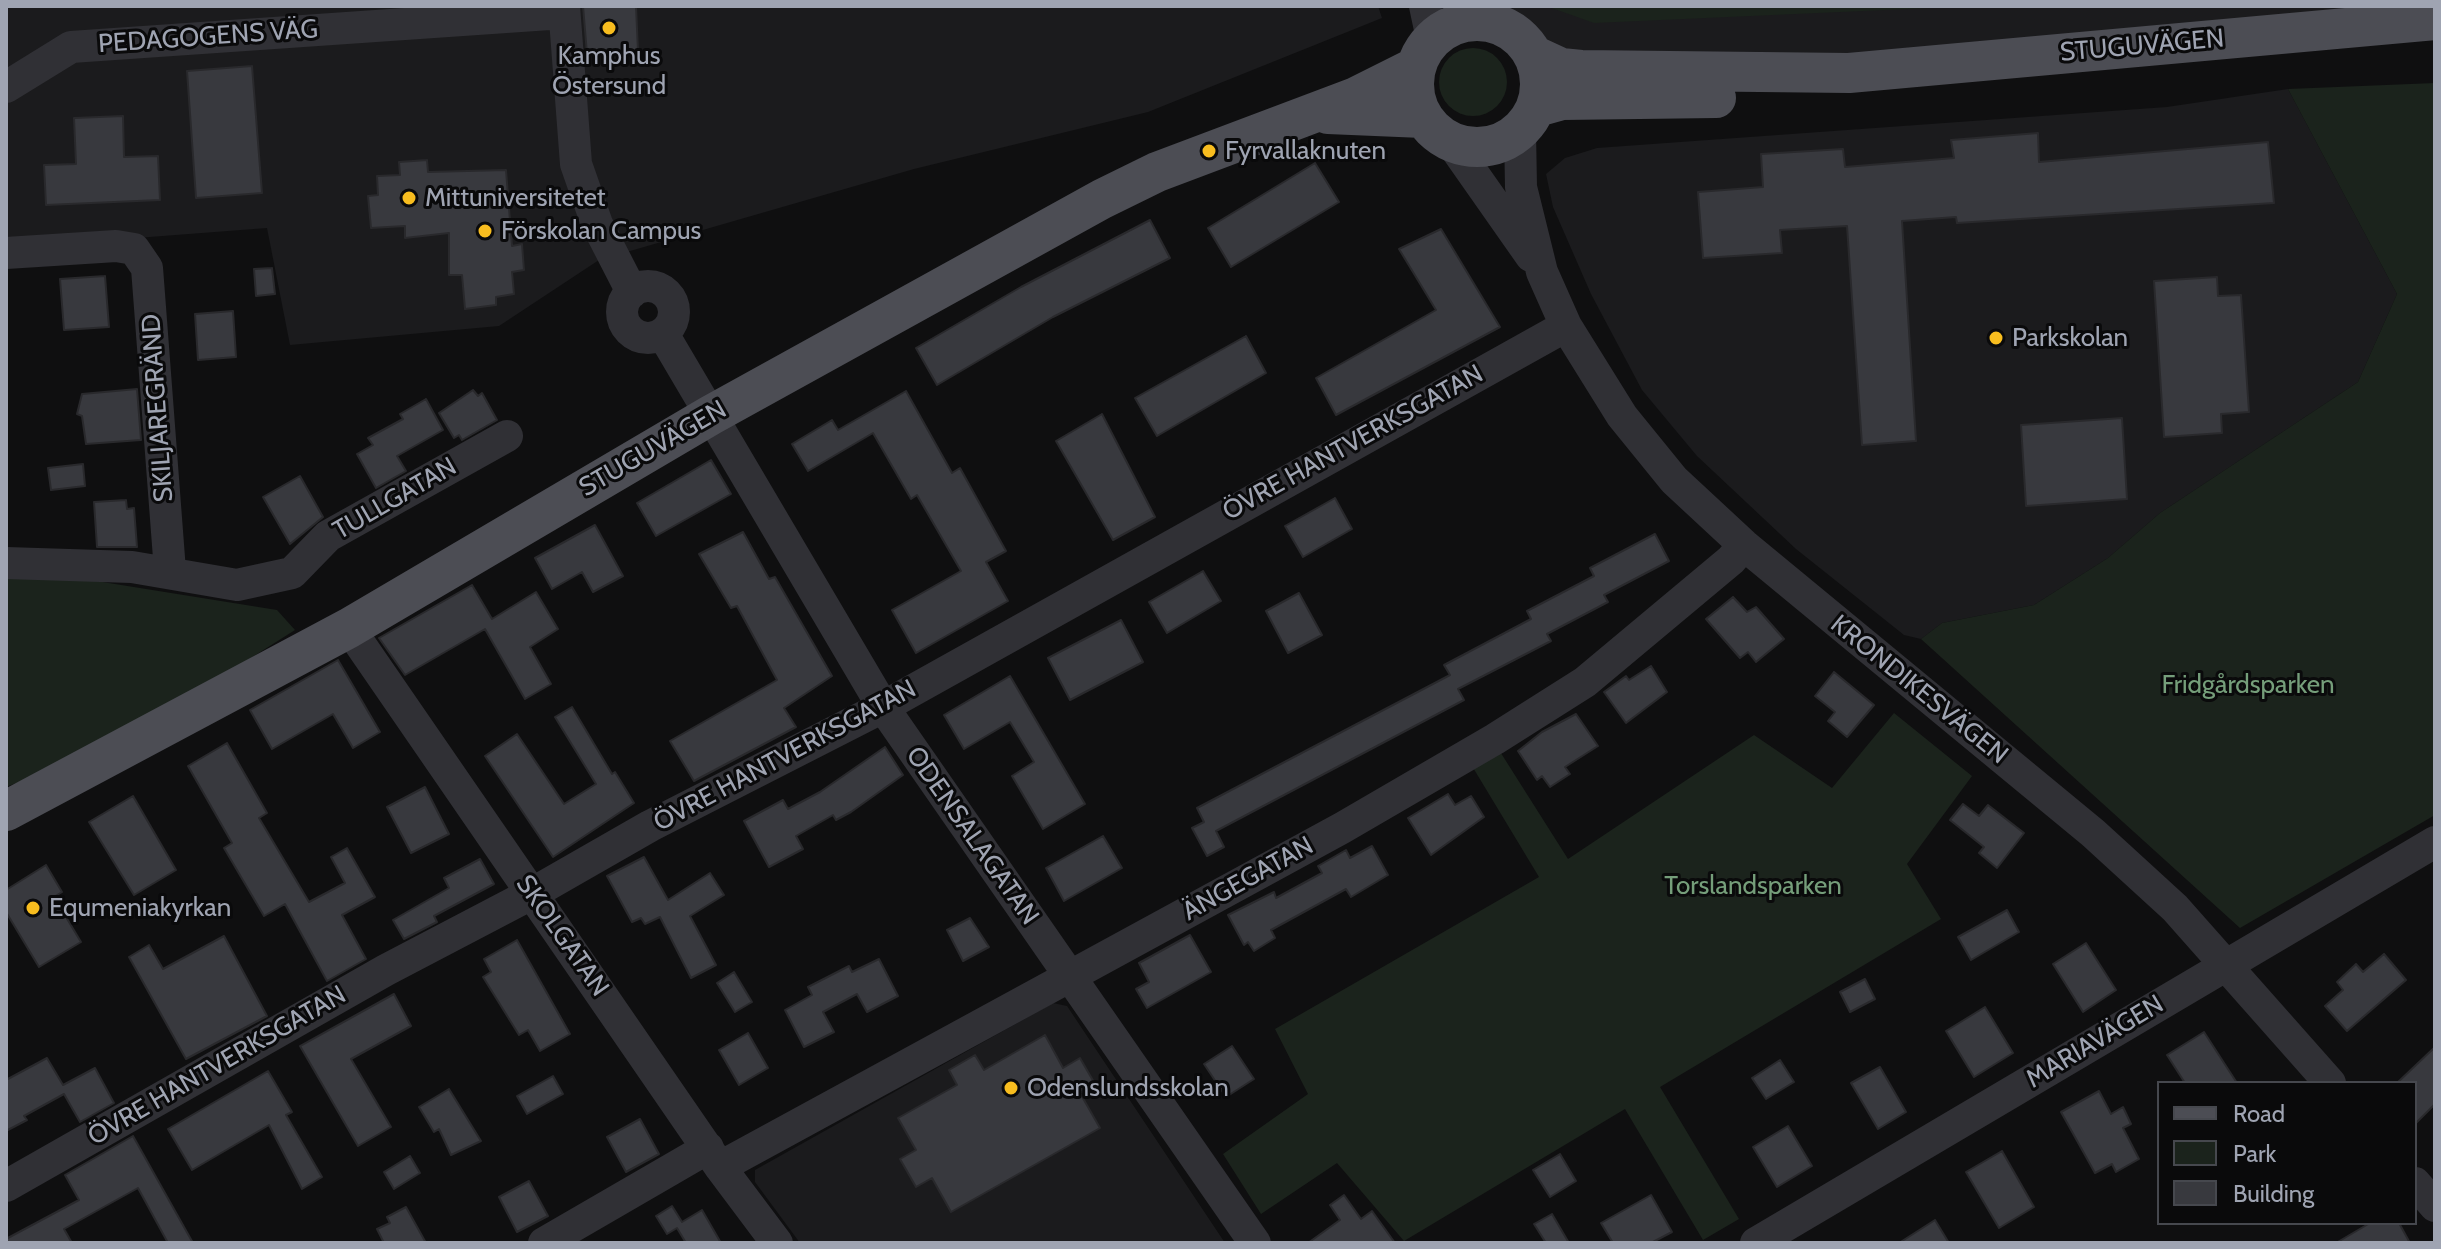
<!DOCTYPE html>
<html>
<head>
<meta charset="utf-8">
<style>
  body { margin:0 }
  #map { position:relative; width:2441px; height:1249px; overflow:hidden; background:#0f0f10; font-family:Cabin,sans-serif }
  canvas { display:block }
  .frame { position:absolute; inset:0; border:8px solid #9fa4b2; pointer-events:none }
  .legend { position:absolute; left:2157px; top:1081px; width:260px; height:144px; box-sizing:border-box; background:#0a0a0b; border:2px solid #46484e; margin:0; padding:10px 14px; list-style:none; font-size:24px; color:#9fa4b2 }
  .legend li { display:flex; align-items:center; gap:16px; height:40px }
  .legend b { width:40px; border:2px solid #46484e }
</style>
</head>
<body>
<div id="map">
<canvas width="2441" height="1249"></canvas>
<div class="frame"></div>
<ul class="legend">
<li><b style="height:10px;background:#4c4d54"></b>Road</li>
<li><b style="height:22px;background:#1b231c"></b>Park</li>
<li><b style="height:22px;background:#38393e"></b>Building</li>
</ul>
</div>
<script>
const g = document.querySelector('canvas').getContext('2d');
g.lineJoin = 'round';
function fill(path, color) { g.fillStyle = color; g.fill(path, 'evenodd'); }
const shape = rows => new Path2D(rows.map(r => 'M' + r).join(''));
function trace(path, color, width, dash) { g.strokeStyle = color; g.lineWidth = width; g.lineCap = dash ? 'butt' : 'round'; g.setLineDash(dash || []); g.stroke(path); }
function write(font, color, halo, rows, align = 'center') {
  g.font = font + ' Cabin,sans-serif'; g.lineWidth = 6; g.setLineDash([]); g.textBaseline = 'middle'; g.strokeStyle = halo; g.fillStyle = color; for (const [text, x, y, turn = 0] of rows) {
    g.save(); g.translate(x, y); g.rotate((+turn || 0) * Math.PI / 180); g.textAlign = isNaN(turn) ? turn : align; if (halo) g.strokeText(text, 0, 0); g.fillText(text, 0, 0); g.restore();
  }
}
const built = shape([
  [6,6,1378,6,1382,18,1148,112,914,169,599,260,499,326,290,345,267,228,6,248],
  [1483,6,2435,6,1849,73,1561,68,1498,24],
  [2288,89,2397,294,2358,382,2160,513,2108,558,2034,605,1942,623,1921,639,1904,635,1796,549,1697,456,1642,390,1591,294,1553,207,1546,174,1565,158,1597,148,2167,107],
  [1053,1003,1067,1006,1225,1243,800,1243,755,1182,755,1170]
]);
const green = shape([
  [1546,6,1975,6,1594,23],
  '1439 82a34 34 0 1 1 68 0a34 34 0 1 1-68 0Z',
  [2435,83,2435,815,2240,928,1921,639,1942,623,2034,605,2108,558,2160,513,2358,382,2397,294,2288,89],
  [6,577,90,580,277,610,295,630,115,744,6,787],
  [1894,713,1972,776,1907,864,1941,919,1660,1087,1739,1219,1703,1240,1625,1109,1404,1241,1337,1163,1261,1214,1223,1154,1308,1094,1275,1029,1539,877,1472,766,1499,750,1568,859,1754,735,1832,788]
]);
const building = shape([
  [583,6,636,6,638,51,587,54,583,6],
  [252,66,262,193,196,198,187,71,252,66],
  [123,116,124,157,158,156,160,200,46,205,44,165,76,164,74,118,123,116],
  [2038,133,2039,162,2268,142,2274,203,1957,223,1956,217,1902,221,1916,441,1862,445,1847,226,1780,230,1782,253,1703,258,1698,192,1763,187,1761,154,1843,149,1845,167,1954,158,1951,140,2038,133],
  [427,160,428,172,506,170,512,246,522,244,524,270,512,272,514,294,496,297,496,305,465,309,462,275,449,275,449,233,405,238,405,226,371,228,368,196,378,195,377,176,400,175,399,162,427,160],
  [1315,163,1339,202,1231,267,1208,228,1315,163],
  [1150,220,1170,258,1053,317,937,385,916,348,1021,287,1150,220],
  [1441,229,1500,327,1336,415,1316,378,1436,310,1399,249,1441,229],
  [272,268,275,294,256,296,254,269,272,268],
  [105,276,109,327,64,330,60,279,105,276],
  [2217,277,2218,296,2241,295,2249,412,2221,414,2222,433,2164,437,2154,281,2217,277],
  [233,311,236,357,198,360,195,314,233,311],
  [1246,336,1266,373,1157,436,1135,398,1246,336],
  [137,389,141,440,86,444,82,416,77,414,82,394,137,389],
  [473,390,478,396,482,393,497,420,462,440,459,435,454,438,439,413,473,390],
  [906,391,952,473,960,468,1006,551,986,562,1008,601,916,653,892,610,961,571,917,495,911,499,873,433,808,471,792,444,832,420,838,430,906,391],
  [426,399,443,430,397,456,406,471,376,488,357,454,373,445,368,438,403,419,400,414,426,399],
  [1102,414,1155,517,1113,540,1056,441,1102,414],
  [2122,418,2127,499,2026,506,2021,425,2122,418],
  [711,460,731,494,656,536,637,503,711,460],
  [83,464,85,486,51,490,48,468,83,464],
  [300,476,323,517,290,544,263,497,300,476],
  [1335,498,1352,529,1303,557,1285,526,1335,498],
  [126,500,127,509,134,508,137,547,97,547,94,502,126,500],
  [595,525,623,576,593,592,582,572,552,589,535,558,595,525],
  [743,532,769,579,775,577,832,676,784,708,796,727,694,781,670,741,777,680,737,606,731,608,699,554,743,532],
  [1655,534,1669,561,1604,595,1608,602,1547,634,1551,641,1458,689,1464,700,1216,831,1224,847,1207,856,1192,828,1204,822,1197,808,1450,675,1444,665,1531,619,1527,611,1594,576,1590,568,1655,534],
  [1203,571,1221,601,1167,633,1149,602,1203,571],
  [472,585,492,619,536,592,558,629,530,647,551,684,525,699,485,629,405,675,379,638,472,585],
  [1299,593,1322,635,1288,653,1266,611,1299,593],
  [1733,597,1747,612,1756,607,1784,639,1756,662,1748,652,1740,658,1706,619,1733,597],
  [1121,620,1143,662,1070,700,1048,658,1121,620],
  [338,660,380,732,353,748,333,714,272,749,250,710,338,660],
  [1651,666,1667,692,1626,723,1604,692,1626,676,1629,680,1651,666],
  [1834,672,1874,705,1847,737,1828,721,1835,712,1815,696,1834,672],
  [1010,676,1085,804,1043,829,1012,776,1034,762,1010,722,964,749,944,715,1010,676],
  [572,707,612,774,615,772,634,803,553,857,485,756,517,734,564,804,596,784,555,717,572,707],
  [1576,714,1598,746,1565,767,1570,774,1550,787,1542,776,1537,780,1518,751,1542,732,1576,714],
  [227,743,267,813,259,818,309,902,345,883,331,857,347,848,375,897,342,915,366,959,327,981,285,904,264,916,224,848,232,843,188,766,227,743],
  [885,747,903,775,851,812,836,820,833,815,796,836,803,849,769,867,744,821,783,800,788,809,820,792,885,747],
  [425,787,449,834,411,853,387,807,425,787],
  [1448,794,1455,805,1471,796,1484,817,1431,855,1408,818,1448,794],
  [133,796,176,870,134,895,89,822,133,796],
  [1963,804,1979,816,1988,805,2024,833,1997,868,1979,853,1984,847,1950,820,1963,804],
  [1103,836,1122,868,1064,901,1046,868,1103,836],
  [1372,846,1388,875,1351,897,1346,889,1271,930,1275,938,1254,951,1248,942,1244,945,1228,915,1274,892,1276,898,1322,873,1318,866,1346,850,1350,858,1372,846],
  [644,857,668,900,710,873,724,895,690,916,716,965,691,978,660,917,645,924,641,918,632,922,607,876,644,857],
  [480,859,494,884,434,916,437,922,404,939,393,920,449,888,444,878,480,859],
  [46,865,62,892,54,897,81,942,39,967,6,912,6,890,46,865],
  [2007,910,2019,932,1971,960,1958,937,2007,910],
  [970,918,989,947,963,961,947,930,970,918],
  [1190,935,1211,972,1147,1008,1136,989,1149,982,1139,963,1190,935],
  [224,936,267,1016,186,1059,129,957,149,945,163,969,224,936],
  [517,940,570,1034,540,1051,528,1030,519,1035,483,977,491,972,484,959,517,940],
  [2086,943,2116,990,2083,1012,2053,964,2086,943],
  [2384,954,2406,980,2347,1031,2325,1006,2343,990,2337,982,2356,964,2363,972,2384,954],
  [879,959,898,996,867,1012,857,994,823,1012,834,1032,804,1047,785,1010,812,995,808,987,849,966,852,972,879,959],
  [734,972,752,1002,735,1012,717,983,734,972],
  [1865,979,1875,999,1850,1012,1840,992,1865,979],
  [394,994,411,1026,351,1059,391,1127,358,1146,300,1046,394,994],
  [1985,1007,2013,1053,1974,1077,1946,1031,1985,1007],
  [2204,1032,2237,1083,2185,1083,2167,1055,2204,1032],
  [748,1033,768,1068,739,1085,719,1050,748,1033],
  [1045,1035,1063,1068,1080,1058,1095,1084,1080,1093,1100,1128,951,1212,932,1178,916,1187,900,1159,916,1150,898,1118,957,1085,949,1070,975,1055,984,1070,1045,1035],
  [1232,1046,1254,1079,1226,1097,1204,1064,1232,1046],
  [2435,1047,2435,1104,2415,1124,2415,1083,2397,1083,2435,1047],
  [47,1058,63,1085,95,1068,114,1103,80,1122,64,1094,24,1116,27,1120,6,1131,6,1080,47,1058],
  [1780,1060,1794,1082,1766,1099,1752,1078,1780,1060],
  [1880,1067,1906,1112,1878,1129,1851,1083,1880,1067],
  [268,1071,292,1112,286,1115,322,1177,302,1189,269,1125,192,1170,168,1129,268,1071],
  [553,1076,563,1094,527,1114,517,1096,553,1076],
  [449,1089,481,1141,451,1155,439,1129,434,1132,419,1107,449,1089],
  [2099,1091,2111,1114,2123,1107,2131,1124,2123,1128,2139,1159,2116,1172,2112,1164,2095,1173,2061,1112,2099,1091],
  [640,1119,659,1154,626,1172,607,1137,640,1119],
  [1788,1126,1812,1166,1777,1187,1753,1147,1788,1126],
  [133,1136,193,1243,168,1243,138,1188,64,1229,72,1243,6,1243,6,1239,79,1200,65,1175,133,1136],
  [2002,1151,2034,1207,1999,1228,1966,1172,2002,1151],
  [1560,1154,1576,1181,1550,1197,1533,1170,1560,1154],
  [410,1156,420,1173,394,1189,384,1172,410,1156],
  [529,1181,548,1216,517,1232,499,1197,529,1181],
  [1344,1195,1361,1219,1372,1211,1395,1243,1308,1243,1340,1220,1330,1205,1344,1195],
  [1651,1195,1672,1232,1651,1243,1613,1243,1601,1223,1651,1195],
  [672,1206,682,1222,702,1210,721,1243,686,1243,677,1228,667,1234,656,1216,672,1206],
  [406,1207,426,1243,384,1243,377,1229,390,1223,387,1217,406,1207],
  [1552,1214,1569,1243,1546,1243,1534,1224,1552,1214],
  [1935,1220,1949,1243,1899,1243,1935,1220],
  [2370,1223,2399,1223,2410,1243,2336,1243,2370,1223]
]);
const minor = shape([
  [564,6,576,164,597,224,632,292],
  [1425,6,1432,39],
  [1483,6,1498,24],
  [6,87,71,47,564,13],
  [1520,131,1521,187,1542,272,1566,326,1622,416,1674,480,1744,545,2093,833,2175,908,2330,1083],
  [1451,142,1531,256],
  [6,253,116,246,134,249,147,268,170,571],
  '622 312a26 26 0 1 1 52 0a26 26 0 1 1-52 0Z',
  [663,334,883,707,1255,1243],
  [6,563,132,567,237,585,292,573,328,536,507,436],
  [349,628,720,1167,777,1243],
  [720,1167,1342,828,1495,739,1585,682,1731,560,1744,545],
  [2415,1183,2435,1206],
  [6,1186,386,970,533,893,650,826,883,707,1566,326],
  [544,1243,708,1148],
  [1756,1243,2435,842]
]);
const major = shape([
  '1414 84a63 63 0 1 1 126 0a63 63 0 1 1-126 0Z',
  [1535,56,1561,68,1581,70,1849,73,2435,20],
  [1537,107,1562,100,1716,98],
  [1328,114,1423,118],
  [6,811,349,628,711,415,1102,199,1157,172,1356,97,1416,67]
]);
const markers = [
  [609,28,8,"#f8bd1f"],
  [1209,151,8,"#f8bd1f"],
  [409,198,8,"#f8bd1f"],
  [485,231,8,"#f8bd1f"],
  [1996,338,8,"#f8bd1f"],
  [33,908,8,"#f8bd1f"],
  [1011,1088,8,"#f8bd1f"]
];
const streetNames = [
  ["PEDAGOGENS VÄG",208,37,-4],
  ["STUGUVÄGEN",2142,46,-5],
  ["SKILJAREGRÄND",158,408,-94],
  ["ÖVRE HANTVERKSGATAN",1353,443,-29],
  ["STUGUVÄGEN",653,449,-30],
  ["TULLGATAN",395,499,-30],
  ["KRONDIKESVÄGEN",1919,690,39],
  ["ÖVRE HANTVERKSGATAN",785,756,-28],
  ["ODENSALAGATAN",972,836,55],
  ["ÄNGEGATAN",1248,879,-29],
  ["SKOLGATAN",562,936,55],
  ["MARIAVÄGEN",2095,1042,-31],
  ["ÖVRE HANTVERKSGATAN",217,1066,-30]
];
const poiNames = [
  ["Kamphus",609,56,"center"],
  ["Östersund",609,86,"center"],
  ["Fyrvallaknuten",1225,151],
  ["Mittuniversitetet",425,198],
  ["Förskolan Campus",501,231],
  ["Parkskolan",2012,338],
  ["Equmeniakyrkan",49,908],
  ["Odenslundsskolan",1027,1088]
];
const parkNames = [
  ["Fridgårdsparken",2248,685],
  ["Torslandsparken",1753,886]
];
fill(built, '#1b1b1d');
fill(green, '#1b231c');
fill(building, '#38393e');
trace(building, '#29292c', 2);
trace(minor, '#303035', 32);
trace(major, '#4c4d54', 40);
for (const [x, y, r, color] of markers) { const dot = new Path2D(); dot.arc(x, y, r, 0, 2 * Math.PI); g.fillStyle = color; g.fill(dot); trace(dot, '#0a0a0b', 3); }
write('26px', '#9fa4b2', '#0a0a0b', streetNames);
write('26px', '#9fa4b2', '#0a0a0b', poiNames, 'left');
write('26px', '#759e7a', '#0a0a0b', parkNames);
</script>
</body>
</html>
